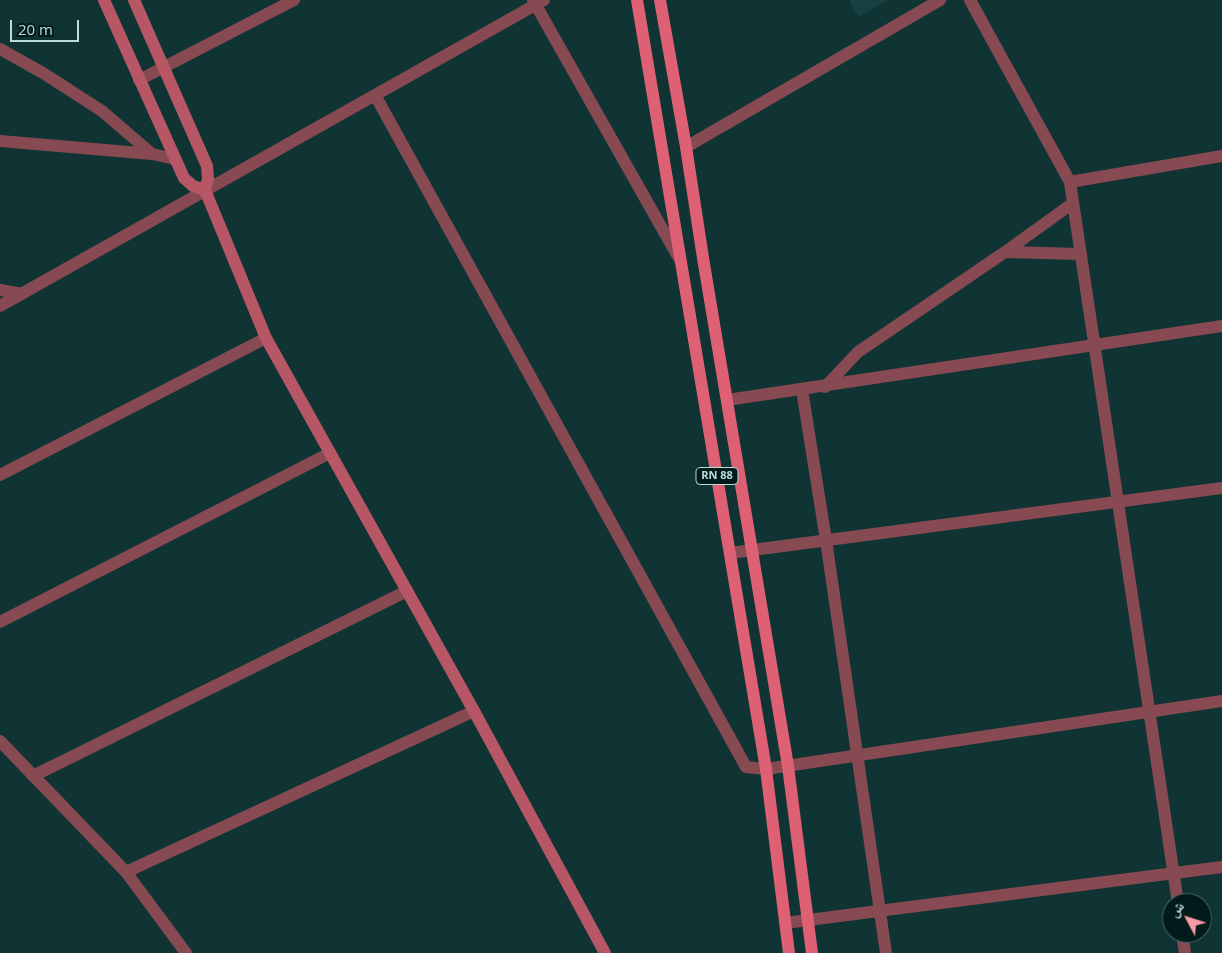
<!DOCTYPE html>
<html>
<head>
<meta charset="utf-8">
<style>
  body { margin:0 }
  #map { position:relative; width:1222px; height:953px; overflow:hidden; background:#103433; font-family:"Open Sans","Noto Naskh Arabic",sans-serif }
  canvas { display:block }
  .north { position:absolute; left:1162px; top:893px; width:50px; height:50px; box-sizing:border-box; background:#001b1a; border:1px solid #4b6867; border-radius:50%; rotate:310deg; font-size:14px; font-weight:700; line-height:20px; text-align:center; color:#bcdcdb }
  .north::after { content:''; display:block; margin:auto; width:18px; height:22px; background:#f49aa4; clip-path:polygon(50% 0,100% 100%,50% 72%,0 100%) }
  .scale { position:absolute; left:10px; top:20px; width:69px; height:22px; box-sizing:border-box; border:2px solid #bcdcdb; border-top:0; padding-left:6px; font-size:15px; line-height:18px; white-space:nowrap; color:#bcdcdb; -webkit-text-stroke:4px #001b1a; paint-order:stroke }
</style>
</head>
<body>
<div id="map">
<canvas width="1222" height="953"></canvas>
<div class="north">ش</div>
<div class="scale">20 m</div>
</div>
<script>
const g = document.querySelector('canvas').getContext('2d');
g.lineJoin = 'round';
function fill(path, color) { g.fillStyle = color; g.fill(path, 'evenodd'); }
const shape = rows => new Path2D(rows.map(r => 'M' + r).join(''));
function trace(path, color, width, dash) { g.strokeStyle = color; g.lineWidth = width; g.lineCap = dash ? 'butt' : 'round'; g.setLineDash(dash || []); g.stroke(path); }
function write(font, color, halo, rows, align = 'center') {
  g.font = font + ' "Open Sans",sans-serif'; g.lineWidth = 5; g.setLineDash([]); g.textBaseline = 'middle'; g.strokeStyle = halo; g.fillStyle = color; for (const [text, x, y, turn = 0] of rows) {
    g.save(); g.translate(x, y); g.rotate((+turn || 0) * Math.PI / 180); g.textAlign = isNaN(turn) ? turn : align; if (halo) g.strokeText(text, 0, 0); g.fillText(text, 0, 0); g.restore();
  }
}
const built = shape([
  [849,0,889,0,858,17]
]);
const street = shape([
  [533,0,680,260],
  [970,0,1070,182,1178,903],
  [0,49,43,73,102,111,152,154],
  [139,80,294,0],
  [375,95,746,767,766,769,1222,701],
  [0,141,152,154,175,159],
  [686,147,940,0],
  [1070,182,1222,156],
  [1005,252,1081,254],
  [0,290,22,294],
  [0,306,544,0],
  [825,387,858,352,1005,252,1073,203],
  [802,390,826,540,886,953],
  [727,400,1222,326],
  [0,475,266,338],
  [730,553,1222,488],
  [0,622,330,453],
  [0,741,126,872,186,953],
  [33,776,407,591],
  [126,872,474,711],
  [785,923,1222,867],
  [1182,933,1185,953]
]);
const secondary = shape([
  [104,0,184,178,193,186,205,190],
  [134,0,207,166,208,179,205,190,266,338,474,711,605,953]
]);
const primary = shape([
  [637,0,766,769,789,953],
  [660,0,686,147,703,258,788,766,812,953]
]);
const shields = [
  [717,476,42]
];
const shieldNames = [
  ["RN 88",717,476]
];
fill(built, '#164140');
trace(street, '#874a52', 12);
trace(secondary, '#b75765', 12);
trace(primary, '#dd6074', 12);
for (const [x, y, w] of shields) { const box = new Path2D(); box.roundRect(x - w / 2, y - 8.5, w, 17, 4); g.fillStyle = '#001b1a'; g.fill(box); trace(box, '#bcdcdb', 1); }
write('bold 11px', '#bcdcdb', null, shieldNames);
</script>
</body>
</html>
